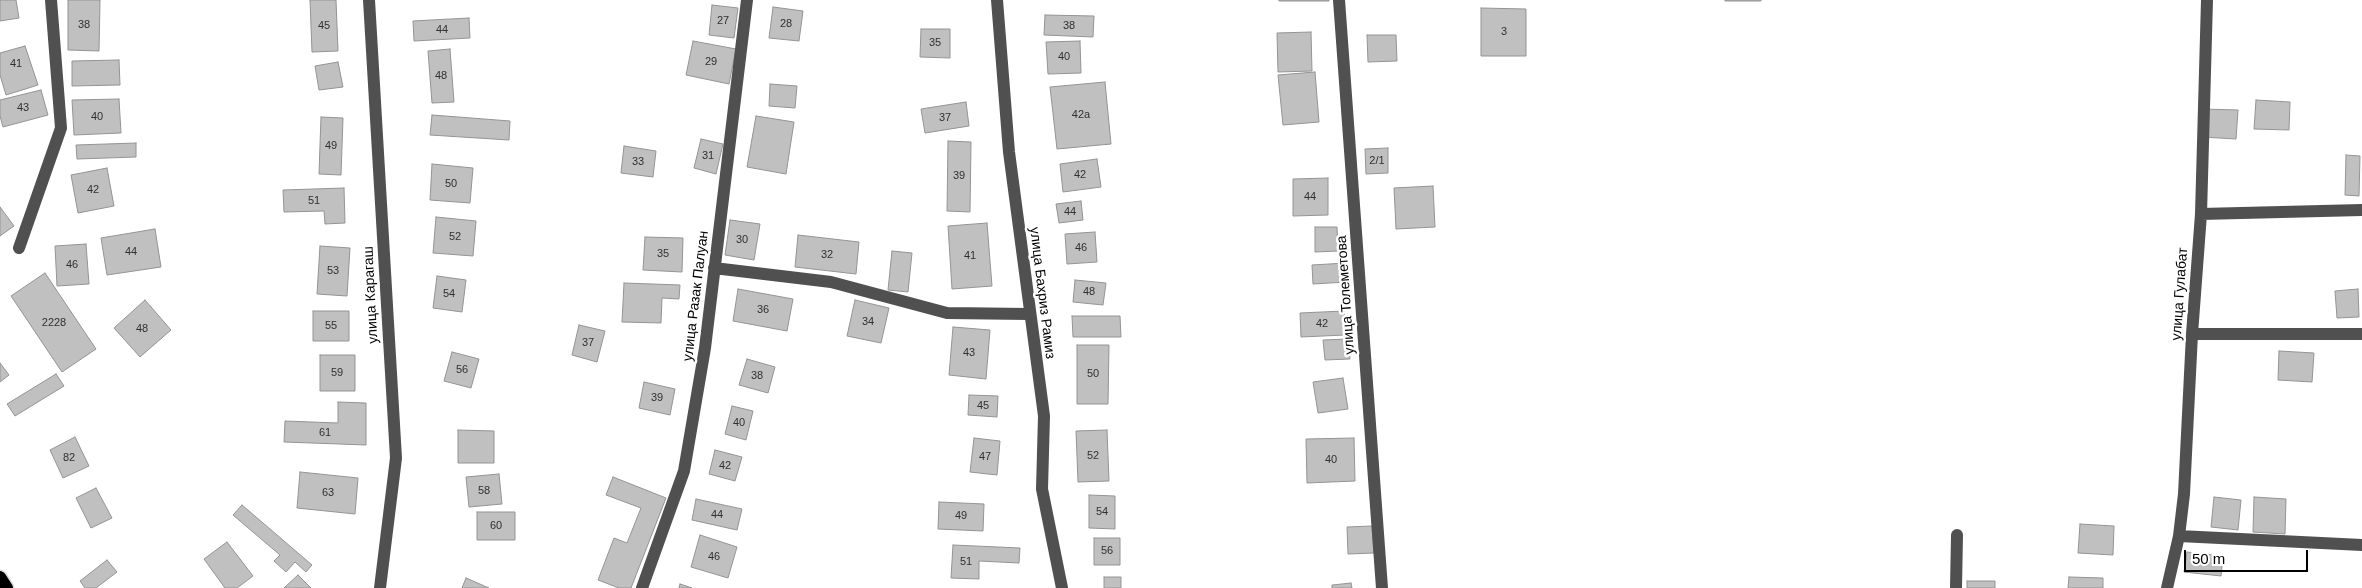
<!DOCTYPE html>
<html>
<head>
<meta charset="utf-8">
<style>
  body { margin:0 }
  #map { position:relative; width:2362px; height:588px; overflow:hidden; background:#fff; font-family:Helvetica,sans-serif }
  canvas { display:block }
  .scale { position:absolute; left:2184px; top:550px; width:124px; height:22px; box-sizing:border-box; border:2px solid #000; border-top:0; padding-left:6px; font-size:15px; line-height:18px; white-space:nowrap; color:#000; -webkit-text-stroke:4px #fff; paint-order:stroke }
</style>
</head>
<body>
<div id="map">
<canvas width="2362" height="588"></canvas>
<div class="scale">50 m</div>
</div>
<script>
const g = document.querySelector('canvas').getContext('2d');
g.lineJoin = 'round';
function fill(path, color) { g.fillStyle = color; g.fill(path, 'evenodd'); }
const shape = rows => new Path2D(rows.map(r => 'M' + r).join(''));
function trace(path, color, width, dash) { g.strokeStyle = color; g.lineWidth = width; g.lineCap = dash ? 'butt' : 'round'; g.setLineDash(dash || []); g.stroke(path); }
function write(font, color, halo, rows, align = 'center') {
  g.font = font + ' Helvetica,sans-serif'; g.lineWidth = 5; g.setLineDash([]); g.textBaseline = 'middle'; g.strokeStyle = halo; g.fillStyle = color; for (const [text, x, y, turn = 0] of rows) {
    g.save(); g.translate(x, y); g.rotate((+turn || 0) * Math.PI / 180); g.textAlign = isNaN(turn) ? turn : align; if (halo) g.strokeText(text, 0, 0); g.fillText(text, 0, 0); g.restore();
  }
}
const building = shape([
  [0,0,16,0,19,18,0,21,0,0],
  [68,0,100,0,99,51,68,50,68,0],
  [310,0,336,0,338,51,312,52,310,0],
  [1279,0,1329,0,1329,1,1279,1,1279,0],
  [1725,0,1761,0,1761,1,1725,1,1725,0],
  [712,5,738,8,734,38,709,35,712,5],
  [773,7,803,11,799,41,769,38,773,7],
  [1481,8,1526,9,1526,56,1481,56,1481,8],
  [1045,15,1094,16,1093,37,1044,35,1045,15],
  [469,18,470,38,414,41,413,21,469,18],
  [921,29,950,29,950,58,920,57,921,29],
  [1311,32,1312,71,1278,72,1277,33,1311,32],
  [1367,35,1396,35,1397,61,1368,62,1367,35],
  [693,41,736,49,729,84,686,75,693,41],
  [1080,41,1081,73,1048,74,1046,42,1080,41],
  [25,46,38,85,6,95,0,75,0,53,25,46],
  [450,49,454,102,432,103,428,51,450,49],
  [119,60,120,85,72,86,72,61,119,60],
  [338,62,343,87,319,90,315,66,338,62],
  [1315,72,1319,122,1283,125,1278,75,1315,72],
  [1105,82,1111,144,1057,149,1050,87,1105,82],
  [770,84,797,86,795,108,769,106,770,84],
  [41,90,48,115,3,127,0,116,0,100,41,90],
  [119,99,121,133,74,135,72,100,119,99],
  [2256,100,2290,102,2289,130,2254,129,2256,100],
  [966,102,969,126,925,133,921,109,966,102],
  [2203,109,2238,110,2236,139,2202,137,2203,109],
  [432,115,510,121,509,140,430,135,432,115],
  [756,116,794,122,786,174,747,167,756,116],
  [321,117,343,118,341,175,319,174,321,117],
  [701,139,723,144,716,174,694,168,701,139],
  [948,141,971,142,970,212,947,211,948,141],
  [136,143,136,157,77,159,76,145,136,143],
  [624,146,656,151,653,177,621,173,624,146],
  [1388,148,1388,173,1366,174,1365,149,1388,148],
  [2346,155,2360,156,2359,196,2345,195,2346,155],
  [1097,159,1101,187,1063,192,1060,164,1097,159],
  [432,164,473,168,470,203,430,200,432,164],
  [107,168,114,206,78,213,71,175,107,168],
  [1328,178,1328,215,1293,216,1293,179,1328,178],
  [1433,186,1435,227,1396,229,1394,188,1433,186],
  [344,188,345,223,325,224,324,211,284,212,283,190,344,188],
  [1081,201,1083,220,1059,223,1056,204,1081,201],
  [0,207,14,226,0,236,0,207],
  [436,217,476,221,473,256,433,253,436,217],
  [730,220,760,224,754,260,725,255,730,220],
  [987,223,992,286,952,289,948,226,987,223],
  [1315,227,1337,227,1338,251,1315,252,1315,227],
  [155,229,161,267,107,275,101,238,155,229],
  [1095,232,1097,262,1067,264,1065,234,1095,232],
  [798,235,859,242,856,274,795,267,798,235],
  [645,237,683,238,682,272,643,270,645,237],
  [86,244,89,284,57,286,55,246,86,244],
  [320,246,350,248,347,296,317,294,320,246],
  [892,251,912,253,908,292,888,290,892,251],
  [1346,263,1347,282,1313,284,1312,265,1346,263],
  [45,273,96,349,62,372,11,296,45,273],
  [437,276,466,280,462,312,433,308,437,276],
  [1075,280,1106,283,1103,305,1073,302,1075,280],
  [624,283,680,285,679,299,662,298,661,323,622,322,624,283],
  [738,289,793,299,787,331,733,321,738,289],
  [2358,289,2359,317,2337,318,2335,291,2358,289],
  [145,300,171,330,140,357,114,328,145,300],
  [855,300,889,308,881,343,847,336,855,300],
  [313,311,349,311,349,341,313,341,313,311],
  [1344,311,1345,335,1301,337,1300,313,1344,311],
  [1072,316,1120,316,1121,337,1073,337,1072,316],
  [579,325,605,331,597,362,572,355,579,325],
  [953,327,990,330,986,379,949,375,953,327],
  [1348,339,1350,359,1325,360,1323,340,1348,339],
  [1077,345,1109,345,1108,404,1077,404,1077,345],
  [2279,351,2314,353,2312,382,2278,380,2279,351],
  [452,352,479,359,471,388,444,381,452,352],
  [320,355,355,355,355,391,320,391,320,355],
  [747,359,775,367,768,393,739,385,747,359],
  [0,363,9,375,0,382,0,363],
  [56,374,64,386,15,416,7,404,56,374],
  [1343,378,1348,409,1318,413,1313,382,1343,378],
  [644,382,675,389,670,415,639,408,644,382],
  [969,395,998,396,997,417,968,415,969,395],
  [338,402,366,403,366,445,284,442,285,421,338,423,338,402],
  [732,406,753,411,746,440,725,434,732,406],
  [458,430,494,431,494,463,458,463,458,430],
  [1107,430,1109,481,1078,482,1076,431,1107,430],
  [75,437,89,466,63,478,50,450,75,437],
  [974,438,1000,441,997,475,970,472,974,438],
  [1354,438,1355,481,1307,483,1306,439,1354,438],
  [715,450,742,457,735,481,709,474,715,450],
  [300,472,358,478,355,514,297,508,300,472],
  [499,474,502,504,469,507,466,477,499,474],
  [613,477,666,498,631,588,619,588,598,580,614,538,627,543,641,508,606,495,613,477],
  [96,488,112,518,91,528,76,498,96,488],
  [1089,495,1115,496,1115,529,1089,528,1089,495],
  [2214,497,2241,500,2238,530,2211,527,2214,497],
  [2254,497,2286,499,2285,534,2253,532,2254,497],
  [696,499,742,509,737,530,692,520,696,499],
  [939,502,984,504,983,531,938,529,939,502],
  [242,505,312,565,306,572,295,562,286,572,274,561,280,555,233,515,242,505],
  [477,512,515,512,515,540,477,540,477,512],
  [2080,524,2114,526,2113,555,2078,553,2080,524],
  [1372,526,1374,553,1348,554,1347,527,1372,526],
  [700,535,737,547,728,578,691,567,700,535],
  [1094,538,1120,538,1120,565,1094,565,1094,538],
  [227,542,253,576,237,588,225,588,204,559,227,542],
  [953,545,1020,548,1019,563,979,561,979,579,951,578,953,545],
  [2187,552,2223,556,2221,576,2184,572,2187,552],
  [107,560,117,572,96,588,85,588,80,581,107,560],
  [298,575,311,588,284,588,298,575],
  [1104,577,1121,577,1121,588,1104,588,1104,577],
  [2069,577,2103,578,2103,588,2068,588,2069,577],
  [466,578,489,588,462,588,466,578],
  [1967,581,1995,581,1995,588,1967,588,1967,581],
  [1351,583,1352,588,1332,588,1332,585,1351,583],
  [680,584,692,588,679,588,680,584]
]);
const minor = shape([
  [369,0,396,458,380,588],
  [997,0,1009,152,1044,416,1042,489,1062,588],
  [1339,0,1382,588],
  [2201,214,2362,210],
  [19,248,61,128,51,0],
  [714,268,831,282,947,313,1029,314],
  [2192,334,2362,334],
  [2179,536,2362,545],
  [642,588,684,471,705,348,747,0],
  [1956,588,1957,535],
  [2167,588,2179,536,2184,494,2192,334,2201,214,2207,0]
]);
const major = shape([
  [0,577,7,588]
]);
const numberNames = [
  ["27",723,21],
  ["28",786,24],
  ["38",84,25],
  ["45",324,26],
  ["38",1069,26],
  ["44",442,30],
  ["3",1504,32],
  ["35",935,43],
  ["40",1064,57],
  ["29",711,62],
  ["41",16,64],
  ["48",441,76],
  ["43",23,108],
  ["42а",1081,115],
  ["40",97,117],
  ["37",945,118],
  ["49",331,146],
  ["31",708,156],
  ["2/1",1377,161],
  ["33",638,162],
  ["42",1080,175],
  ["39",959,176],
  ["50",451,184],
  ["42",93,190],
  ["44",1310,197],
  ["51",314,201],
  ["44",1070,212],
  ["52",455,237],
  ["30",742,240],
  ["46",1081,248],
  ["44",131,252],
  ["35",663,254],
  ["32",827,255],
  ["41",970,256],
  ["46",72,265],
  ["53",333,271],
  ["48",1089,292],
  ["54",449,294],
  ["36",763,310],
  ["34",868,322],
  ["2228",54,323],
  ["42",1322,324],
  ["55",331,326],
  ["48",142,329],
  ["37",588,343],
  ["43",969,353],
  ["56",462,370],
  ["59",337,373],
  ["50",1093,374],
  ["38",757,376],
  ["39",657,398],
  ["45",983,406],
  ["40",739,423],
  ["61",325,433],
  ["52",1093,456],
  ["47",985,457],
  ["82",69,458],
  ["40",1331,460],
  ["42",725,466],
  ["58",484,491],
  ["63",328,493],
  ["54",1102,512],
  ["44",717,515],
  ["49",961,516],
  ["60",496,526],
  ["56",1107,551],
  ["46",714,557],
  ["51",966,562]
];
const streetNames = [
  ["улица Бахриз Рамиз",1042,293,83],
  ["улица Гулабат",2180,294,-86],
  ["улица Карагаш",371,295,-93],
  ["улица Толеметова",1346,295,-94],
  ["улица Разак Палуан",696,296,-83]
];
fill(building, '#c0c0c0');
trace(building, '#949494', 1);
trace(major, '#dbdbdb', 15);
trace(minor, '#505050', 12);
trace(major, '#000', 12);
write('11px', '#303030', null, numberNames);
write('14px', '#000', '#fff', streetNames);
</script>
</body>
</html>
